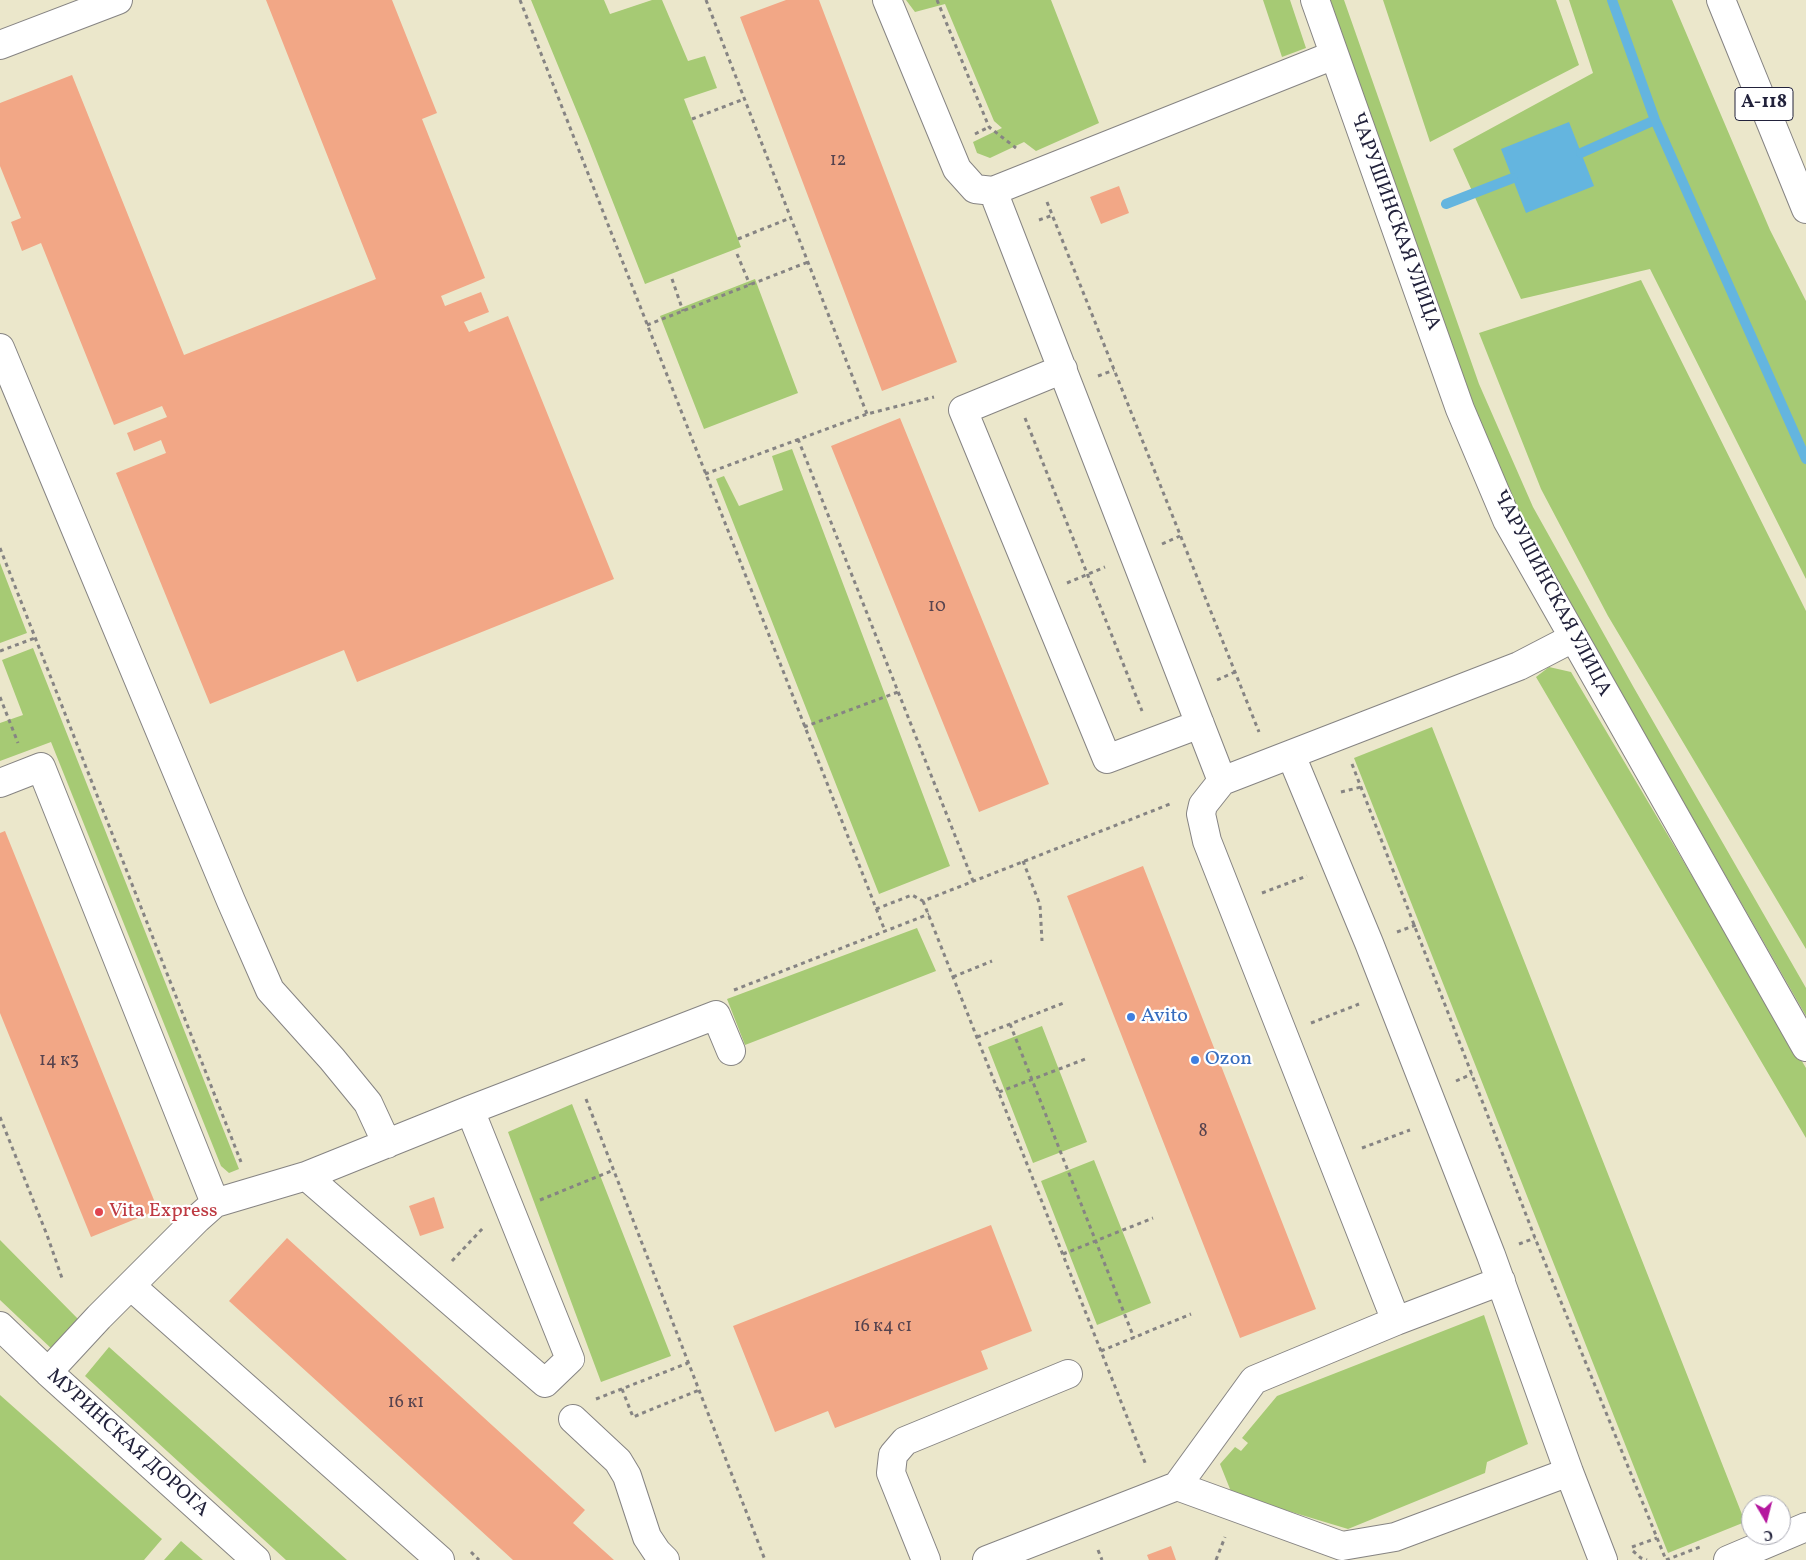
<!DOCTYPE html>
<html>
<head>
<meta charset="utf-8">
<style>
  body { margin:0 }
  #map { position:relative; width:1806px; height:1560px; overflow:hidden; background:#ebe7cb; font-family:Vollkorn,serif }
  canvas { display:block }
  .north { position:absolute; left:1741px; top:1495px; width:50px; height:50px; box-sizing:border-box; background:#fff; border:1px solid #a7a7b1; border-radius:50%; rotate:172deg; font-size:14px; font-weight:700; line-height:20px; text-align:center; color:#22223b }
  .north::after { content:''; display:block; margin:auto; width:18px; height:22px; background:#b5179e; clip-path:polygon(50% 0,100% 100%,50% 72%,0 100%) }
</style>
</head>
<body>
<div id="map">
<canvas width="1806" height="1560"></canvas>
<div class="north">С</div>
</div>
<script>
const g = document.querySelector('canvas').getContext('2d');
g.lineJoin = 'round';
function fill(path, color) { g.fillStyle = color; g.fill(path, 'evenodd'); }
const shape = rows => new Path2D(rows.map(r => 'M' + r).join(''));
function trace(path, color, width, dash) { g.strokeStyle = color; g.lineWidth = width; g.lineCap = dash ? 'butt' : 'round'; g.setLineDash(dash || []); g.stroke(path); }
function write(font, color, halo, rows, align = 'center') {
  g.font = font + ' Vollkorn,serif'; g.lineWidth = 4.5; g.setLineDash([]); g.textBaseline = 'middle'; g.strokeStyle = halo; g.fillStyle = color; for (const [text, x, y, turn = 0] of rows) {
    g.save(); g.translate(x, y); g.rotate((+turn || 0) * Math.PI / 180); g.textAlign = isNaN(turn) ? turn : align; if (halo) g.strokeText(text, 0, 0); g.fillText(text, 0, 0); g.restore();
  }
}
const green = shape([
  [531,0,604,0,610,14,652,0,662,0,688,61,705,56,717,88,684,99,741,247,645,284,587,136],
  [906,0,1051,0,1099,123,1036,151,1024,142,990,158,977,153,973,142,1002,128,994,121,945,4,915,12],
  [1263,0,1290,0,1306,48,1282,57],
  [1330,0,1344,0,1479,384,1533,507,1634,688,1806,988,1806,1016,1523,521,1469,396],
  [1383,0,1556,0,1579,65,1430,142],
  [1569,0,1672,0,1770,230,1806,301,1806,579,1650,269,1521,299,1453,149,1593,73],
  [755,279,798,393,704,429,660,316],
  [1641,280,1806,611,1806,949,1608,616,1541,489,1479,333],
  [792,449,950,866,879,894,716,479,724,476,739,506,783,490,772,456],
  [0,563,27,633,0,643],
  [33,648,239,1169,229,1173,221,1166,51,742,0,761,0,723,23,715,2,660],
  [1549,667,1571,672,1806,1068,1806,1138,1536,677],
  [1432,727,1745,1522,1668,1553,1354,758],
  [917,928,936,971,745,1045,727,999],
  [1042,1026,1087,1142,1033,1163,988,1047],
  [572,1104,671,1356,601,1382,508,1132],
  [1094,1160,1151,1303,1097,1325,1041,1181],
  [0,1240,81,1322,54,1351,0,1300],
  [1484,1315,1528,1444,1487,1462,1485,1473,1348,1529,1232,1494,1220,1464,1235,1447,1241,1451,1248,1443,1242,1438,1277,1396],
  [109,1347,347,1560,286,1560,85,1376],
  [0,1395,162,1539,144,1560,0,1560],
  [181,1541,203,1560,164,1560]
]);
const water = shape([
  [1569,122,1594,186,1526,213,1501,149]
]);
const stream = shape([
  [1612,0,1655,120,1806,459],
  [1581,153,1655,120],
  [1446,204,1513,178]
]);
const building = shape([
  [266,0,392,0,437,113,422,119,485,278,441,296,445,306,481,292,489,312,464,322,469,332,508,316,614,579,357,682,344,650,210,704,116,473,166,453,161,440,134,451,127,433,167,417,162,406,114,425,41,243,22,251,11,222,21,218,0,166,0,103,72,75,184,355,376,279],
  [786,0,819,0,957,362,882,391,740,17],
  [1119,186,1129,213,1101,224,1090,197],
  [900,418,1049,784,979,812,831,446],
  [5,831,158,1210,91,1237,0,1013,0,833],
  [1143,866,1316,1309,1240,1338,1067,896],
  [434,1197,444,1228,420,1236,409,1206],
  [991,1225,1032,1331,981,1351,988,1369,835,1428,828,1411,775,1432,733,1326],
  [287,1238,585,1510,573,1523,614,1560,513,1560,229,1301],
  [1171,1546,1176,1560,1149,1560,1147,1555]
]);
const path = shape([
  [520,0,885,931],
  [706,0,867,414],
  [937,0,989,127,1016,148],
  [692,119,744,99],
  [975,134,989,127],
  [1047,202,1259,732],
  [1039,220,1053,215],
  [738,239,790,218],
  [737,254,750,285],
  [672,279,683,311],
  [647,325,808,262],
  [1098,376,1114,370],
  [1025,418,1142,711],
  [798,439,973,881],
  [705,474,867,414,934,397],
  [1162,544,1180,536],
  [0,548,241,1162],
  [1067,583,1105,567],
  [0,651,35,638],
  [1217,680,1235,672],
  [0,697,18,743],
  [804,727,898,692],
  [1352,764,1535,1238,1666,1560],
  [1341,792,1361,787],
  [1023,861,1040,905,1042,941],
  [1262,893,1307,876],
  [923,901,1146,1465],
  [876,909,912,895,923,901,1170,804],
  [1397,932,1416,925],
  [953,977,992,961],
  [734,990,929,914],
  [1311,1023,1359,1004],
  [1010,1024,1134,1338],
  [977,1037,1066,1002],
  [1456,1081,1472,1074],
  [999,1092,1088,1058],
  [586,1099,765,1560],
  [0,1117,47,1235,63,1281],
  [1362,1148,1410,1130],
  [540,1200,614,1170],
  [1519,1244,1535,1238],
  [1063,1254,1153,1218],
  [452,1261,483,1228],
  [1101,1351,1191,1314],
  [622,1389,633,1417,699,1390],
  [596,1399,688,1363],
  [1632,1547,1657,1538],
  [1098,1550,1102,1560],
  [1633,1551,1641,1558,1647,1560],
  [471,1552,479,1560],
  [1216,1560,1225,1537],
  [1666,1560,1700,1547]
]);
const minor = shape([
  [887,0,957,169,975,189,993,191,1222,781,1519,666,1573,638],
  [1315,0,1460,409,1507,520,1806,1047],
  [0,45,118,0],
  [993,191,1334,55],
  [0,348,231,901,270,990,332,1059,368,1103,387,1144],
  [1063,369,963,410,1107,759,1200,724],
  [1291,755,1369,943,1491,1255,1569,1472,1603,1560],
  [0,783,41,767,215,1203,197,1219,99,1317,48,1372],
  [306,1176,545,1383,570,1359,470,1110],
  [215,1203,306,1176,470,1110,716,1015,731,1051],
  [131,1286,440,1560],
  [1396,1321,1501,1281],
  [0,1326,48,1372,256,1560],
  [573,1419,618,1461,627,1476,647,1537,657,1552,665,1560],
  [1177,1486,1254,1380,1396,1321,1207,841,1201,814,1203,805,1222,781],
  [926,1560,891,1473,893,1455,905,1441,1068,1374],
  [987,1560,1177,1486,1342,1546,1395,1537,1569,1472],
  [1728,1560,1806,1527]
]);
const highway = shape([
  [1721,0,1806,209]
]);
const markers = [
  [1131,1017,5,"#3f7fe0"],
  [1195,1060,5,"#3f7fe0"],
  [99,1212,5,"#e0444e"]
];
const numberNames = [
  ["12",838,162],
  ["10",937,608],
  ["14 к3",59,1062],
  ["8",1203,1133],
  ["16 к4 с1",883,1328],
  ["16 к1",406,1404]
];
const shields = [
  [1764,104,58]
];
const shieldNames = [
  ["А-118",1764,104]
];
const streetNames = [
  ["ЧАРУШИНСКАЯ УЛИЦА",1394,222,70],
  ["ЧАРУШИНСКАЯ УЛИЦА",1551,594,62],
  ["МУРИНСКАЯ ДОРОГА",127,1444,42]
];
const shopNames = [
  ["Avito",1141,1017],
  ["Ozon",1205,1060]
];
const healthNames = [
  ["Vita Express",109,1212]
];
fill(green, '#a6ca74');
fill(water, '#64b5df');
trace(stream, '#64b5df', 10);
fill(building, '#f2a786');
trace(minor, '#868483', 30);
trace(highway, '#868483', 30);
trace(path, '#868483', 3, [4, 4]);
trace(minor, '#fff', 28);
trace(highway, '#fff', 28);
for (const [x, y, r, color] of markers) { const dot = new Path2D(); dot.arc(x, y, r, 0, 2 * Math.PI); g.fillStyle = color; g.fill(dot); trace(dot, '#fff', 2); }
write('18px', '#56434e', null, numberNames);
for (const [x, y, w] of shields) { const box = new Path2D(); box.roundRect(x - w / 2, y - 16.5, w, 33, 4); g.fillStyle = '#fff'; g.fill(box); trace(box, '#22223b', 1); }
write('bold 19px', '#22223b', null, shieldNames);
write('20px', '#22223b', '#fff', streetNames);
write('20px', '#366cbe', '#fff', shopNames, 'left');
write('20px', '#be3a42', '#fff', healthNames, 'left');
</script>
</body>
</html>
